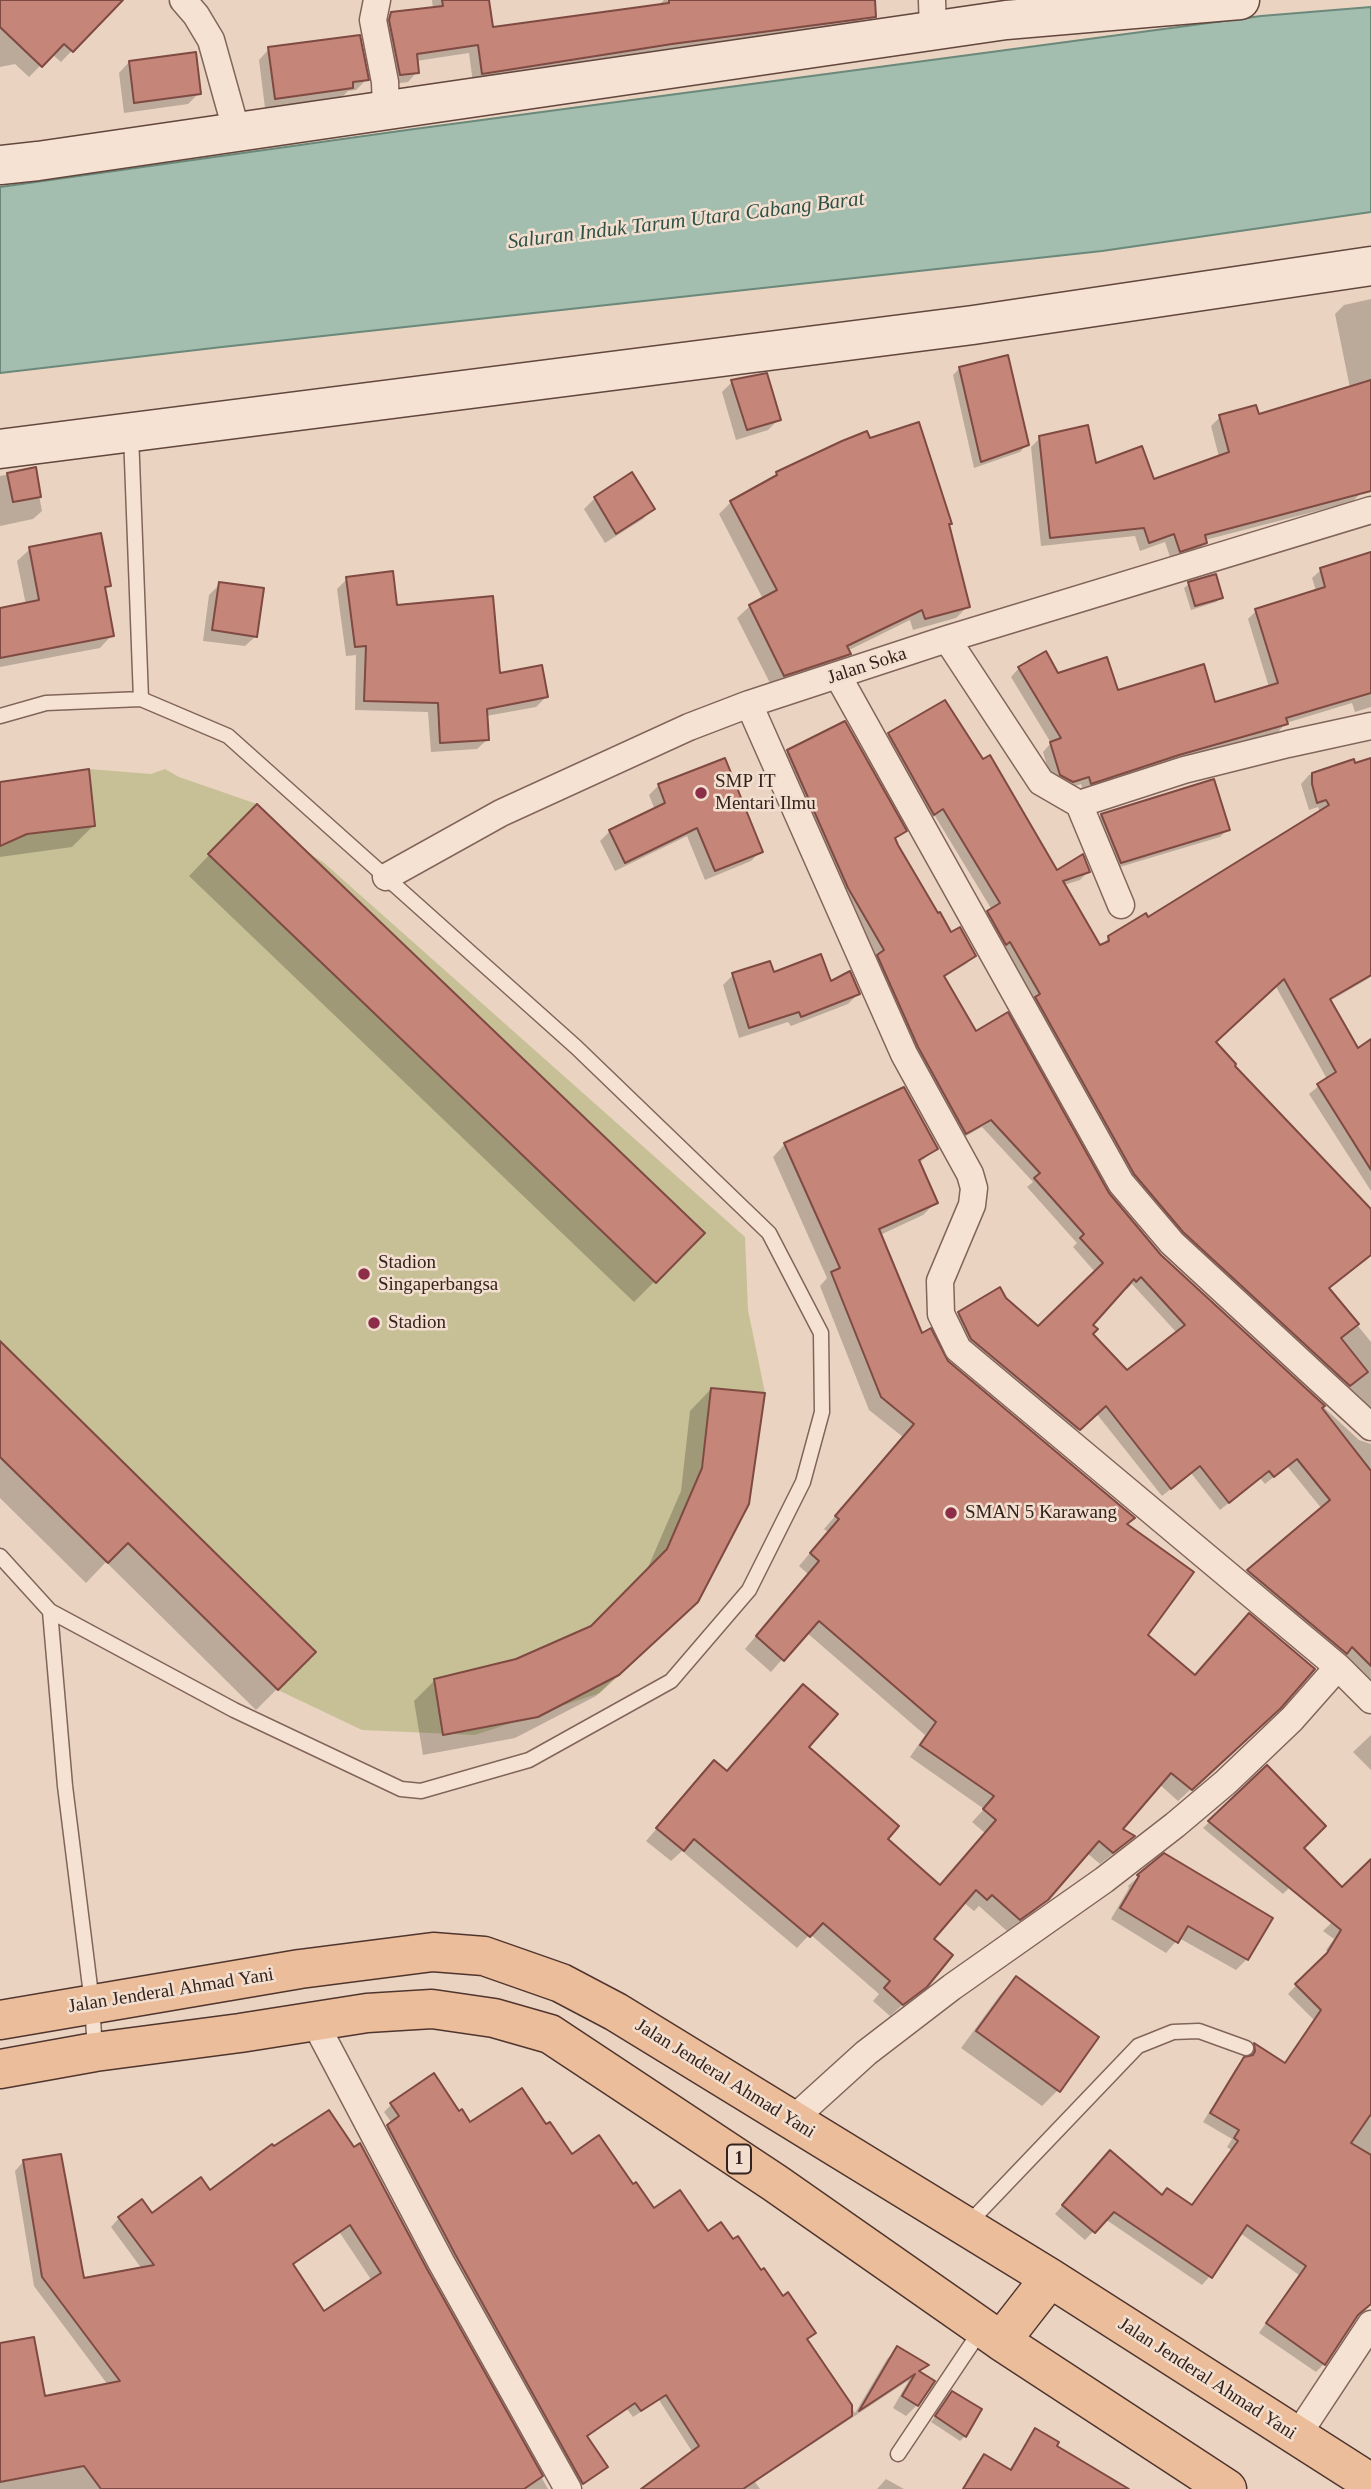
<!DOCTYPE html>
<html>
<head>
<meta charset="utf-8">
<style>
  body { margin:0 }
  canvas { display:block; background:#ead3c1 }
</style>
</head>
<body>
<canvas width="1371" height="2489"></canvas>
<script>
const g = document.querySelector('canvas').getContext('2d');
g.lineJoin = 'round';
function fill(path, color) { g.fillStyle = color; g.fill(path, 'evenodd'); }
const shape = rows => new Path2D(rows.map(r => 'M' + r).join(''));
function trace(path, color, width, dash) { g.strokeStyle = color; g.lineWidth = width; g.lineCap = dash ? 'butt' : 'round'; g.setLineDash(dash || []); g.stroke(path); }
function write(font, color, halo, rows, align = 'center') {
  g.font = font + ' "Times New Roman",serif'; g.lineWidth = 5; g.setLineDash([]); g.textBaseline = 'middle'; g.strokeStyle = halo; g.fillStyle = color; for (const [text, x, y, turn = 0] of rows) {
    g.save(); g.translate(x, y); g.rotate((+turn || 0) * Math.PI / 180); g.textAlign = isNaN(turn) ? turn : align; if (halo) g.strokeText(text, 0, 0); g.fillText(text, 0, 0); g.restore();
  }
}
const green = shape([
  [89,769,151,774,165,769,179,777,257,804,308,853,323,862,745,1237,748,1310,765,1393,749,1504,698,1602,600,1693,558,1707,538,1717,514,1722,475,1735,362,1730,278,1690,0,1420,0,782]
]);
const water = shape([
  [1371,7,1371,212,1102,251,222,347,0,373,0,187,407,130,1261,16,1371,7]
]);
const shadow = shape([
  [0,0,96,0,109,12,61,62,52,54,29,77,15,64,0,67],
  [432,0,487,0,491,29,659,5,664,0,860,0,862,18,853,27,473,83,469,53,416,61,417,72,408,82,391,84,382,23,391,14,433,9],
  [269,49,367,79,356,90,348,91,341,98,265,108,259,60],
  [129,62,199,93,188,104,124,113,119,73],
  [1371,299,1371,469,1361,493,1352,502,1205,540,1205,543,1196,552,1171,560,1165,542,1140,551,1135,536,1041,546,1031,447,1040,438,1094,465,1153,481,1219,457,1211,426,1220,417,1257,416,1350,388,1335,314,1344,305],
  [960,368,1027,444,1020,452,974,468,953,375],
  [732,382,779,419,768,430,736,440,722,392],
  [34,469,42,511,33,519,0,526,0,476],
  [777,474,948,525,968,606,956,618,913,630,910,620,847,651,849,654,837,666,772,687,737,618,750,606,763,599,719,514,731,502,769,482],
  [595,498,653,508,643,519,605,543,584,509],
  [30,549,109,585,104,591,112,635,100,648,0,667,0,610,26,605,17,561],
  [1371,555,1371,707,1355,712,1352,703,1286,723,1278,732,1169,763,1083,791,1081,784,1063,790,1052,783,1043,752,1051,743,1011,677,1019,668,1057,675,1117,693,1214,704,1269,687,1248,619,1256,611,1316,591,1312,578,1321,570],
  [347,579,396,607,498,675,546,697,536,707,486,716,488,739,477,749,431,752,428,712,355,710,356,655,346,656,337,589],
  [220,584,256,636,245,646,203,641,209,595],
  [1189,584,1221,597,1216,602,1191,610,1184,588],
  [889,735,1056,872,1088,872,1080,880,1064,885,1099,947,1109,938,1148,919,1320,812,1318,807,1309,810,1301,784,1309,775,1353,761,1354,765,1371,760,1371,977,1330,1001,1358,1051,1371,1041,1371,1191,1309,1094,1327,1079,1275,985,1215,1041,1232,1066,1371,1212,1371,1254,1328,1289,1371,1342,1371,1421,1126,1182,980,920,992,910,935,816,925,822,881,743],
  [788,752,904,831,894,840,950,934,974,956,966,964,943,978,975,1033,1106,1192,1159,1255,1359,1440,1371,1444,1371,1683,1240,1580,1322,1509,1287,1466,1265,1484,1260,1478,1220,1510,1191,1473,1162,1496,1096,1413,1070,1437,963,1347,950,1322,959,1314,1000,1290,1005,1299,1038,1328,1095,1272,1073,1247,1077,1243,1027,1187,1033,1182,982,1127,957,1141,779,760],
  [1132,1284,1177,1333,1126,1373,1091,1334,1091,1325,1125,1286,1127,1289],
  [1213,781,1228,829,1220,837,1113,869,1094,823,1101,815],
  [0,784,93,826,72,847,0,857],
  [659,785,761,851,751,861,705,880,687,836,615,871,600,841,610,831,655,810,649,795],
  [236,827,655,1281,634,1302,189,876],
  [772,974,830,984,858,994,848,1004,791,1026,788,1022,739,1038,723,985,733,975],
  [785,1144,936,1149,918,1164,935,1203,923,1215,880,1235,921,1336,947,1362,1126,1525,1146,1635,1194,1677,1266,1720,1178,1801,1159,1784,1120,1830,1132,1836,1121,1848,1100,1864,1087,1853,1034,1912,1007,1931,979,1906,974,1911,963,1902,932,1939,925,1985,890,2016,873,2001,879,1994,810,1934,797,1948,682,1851,671,1861,646,1841,703,1775,726,1773,807,1747,886,1839,939,1886,985,1833,972,1822,984,1809,910,1757,925,1735,806,1632,771,1672,745,1649,808,1574,799,1566,828,1532,824,1529,903,1437,869,1410,820,1286,827,1278,773,1157],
  [0,1343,314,1652,256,1710,106,1562,86,1583,0,1498],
  [711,1389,763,1395,674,1623,596,1696,515,1738,423,1755,414,1701,435,1680,516,1660,592,1627,646,1572,681,1491,690,1411],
  [1371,1735,1371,1770,1353,1752],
  [1266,1768,1301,1848,1315,1862,1283,1894,1203,1828],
  [1164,1855,1270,1918,1247,1959,1236,1970,1179,1938,1166,1953,1111,1919,1129,1888,1128,1886],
  [1371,1884,1371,2301,1353,2320,1324,2364,1316,2372,1259,2333,1299,2275,1240,2233,1210,2276,1202,2285,1105,2219,1085,2240,1055,2214,1102,2160,1161,2196,1191,2206,1231,2150,1227,2147,1232,2139,1203,2122,1236,2068,1247,2058,1247,2054,1255,2046,1284,2064,1314,2020,1288,1994,1328,1952,1326,1950,1334,1939,1323,1931],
  [1016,1979,1058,2090,1042,2106,961,2048,1000,1995],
  [391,2105,458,2113,470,2125,546,2127,571,2156,632,2186,653,2211,708,2233,760,2272,814,2333,806,2341,855,2413,887,2359,898,2348,926,2365,918,2373,917,2405,906,2416,893,2408,909,2380,755,2482,760,2489,644,2489,693,2453,659,2400,633,2417,627,2409,586,2437,606,2467,576,2489,381,2133,392,2123,384,2112],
  [272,2146,426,2270,548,2489,0,2489,0,2345,43,2398,108,2385,34,2286,15,2171,23,2162,83,2280,142,2269,111,2227,119,2218,152,2216,210,2192],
  [340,2233,372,2281,323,2313,292,2265],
  [952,2393,965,2436,960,2441,931,2422],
  [1036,2430,1054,2447,1124,2489,962,2489,977,2463,984,2456,1009,2470,1029,2438],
  [886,2479,904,2489,877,2489]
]);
const building = shape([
  [0,0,123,0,73,52,64,44,42,67,0,27,0,0],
  [442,0,489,0,493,27,669,3,669,0,875,0,876,17,672,44,482,74,478,45,417,54,419,73,400,75,389,20,391,12,443,6,442,0],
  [360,35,369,80,353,82,353,88,275,99,268,47,360,35],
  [196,52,201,94,134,103,129,61,196,52],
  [1008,355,1029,445,981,462,959,367,1008,355],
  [767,373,781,420,747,430,731,380,767,373],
  [1371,380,1371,491,1205,535,1207,543,1180,552,1174,534,1149,543,1144,528,1050,538,1039,436,1088,425,1096,463,1142,446,1154,479,1229,452,1219,415,1256,405,1259,414,1371,380],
  [919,422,952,524,949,524,970,607,925,619,922,610,847,646,851,654,784,676,749,605,777,590,730,501,777,475,776,472,842,441,867,431,870,438,919,422],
  [36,467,41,497,13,502,7,473,36,467],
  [632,472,655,509,616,534,594,497,632,472],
  [101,533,111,586,105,587,114,636,0,658,0,608,39,600,29,547,101,533],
  [1371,552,1371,693,1286,718,1288,724,1179,755,1091,784,1089,777,1073,782,1060,775,1050,742,1061,738,1018,667,1046,651,1058,673,1107,657,1118,690,1204,664,1215,702,1278,683,1255,609,1325,587,1320,568,1371,552],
  [393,571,397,605,493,596,500,673,542,665,548,697,487,709,489,740,440,743,438,703,364,701,366,646,355,647,346,577,393,571],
  [1216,574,1223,598,1195,606,1188,582,1216,574],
  [219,582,264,588,257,637,212,630,219,582],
  [945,700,983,759,990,755,1057,870,1083,854,1090,872,1063,881,1100,945,1109,941,1108,936,1146,913,1148,917,1329,805,1326,800,1317,803,1312,784,1312,773,1354,759,1355,763,1371,758,1371,975,1330,999,1358,1048,1371,1039,1371,1170,1317,1084,1336,1072,1284,979,1216,1042,1236,1064,1235,1066,1371,1209,1371,1255,1329,1288,1359,1324,1341,1338,1368,1372,1350,1386,1183,1232,1134,1174,1035,997,1040,994,1010,942,1006,945,987,911,1000,903,943,809,934,815,888,733,945,700],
  [845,721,907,831,895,838,898,845,938,913,940,912,951,932,960,927,976,956,944,976,976,1031,1008,1012,1109,1193,1161,1255,1325,1406,1322,1408,1371,1471,1371,1666,1352,1647,1347,1654,1247,1570,1330,1500,1297,1459,1274,1477,1269,1471,1229,1503,1200,1466,1171,1489,1106,1406,1080,1430,971,1339,958,1312,1000,1287,1006,1298,1038,1326,1103,1263,1080,1238,1084,1234,1034,1178,1040,1173,991,1120,966,1134,918,1047,877,955,884,950,848,888,787,750,845,721],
  [1141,1277,1185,1325,1127,1370,1093,1334,1098,1329,1093,1325,1134,1279,1136,1282,1141,1277],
  [725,758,763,852,715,871,697,828,625,863,609,830,665,803,658,784,725,758],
  [89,769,95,826,27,834,0,846,0,782,89,769],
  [1214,779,1230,830,1121,863,1101,814,1214,779],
  [257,804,705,1233,656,1283,208,854,257,804],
  [821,954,831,981,850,971,860,994,801,1017,799,1012,749,1028,732,973,770,961,774,972,821,954],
  [904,1087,938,1149,919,1160,938,1203,879,1229,922,1333,931,1328,948,1361,1135,1518,1127,1524,1194,1572,1148,1635,1195,1675,1249,1613,1315,1669,1281,1708,1192,1790,1171,1773,1123,1829,1135,1836,1113,1853,1099,1841,1048,1900,1020,1920,992,1895,987,1900,976,1890,934,1939,953,1955,927,1987,903,2005,884,1988,890,1981,823,1923,810,1937,694,1839,684,1851,656,1828,714,1760,727,1771,803,1684,838,1714,809,1747,899,1826,888,1839,940,1885,996,1820,983,1809,994,1796,920,1745,936,1722,819,1621,784,1661,756,1636,819,1561,810,1553,839,1519,835,1516,914,1424,881,1397,831,1272,840,1268,784,1143,904,1087],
  [0,1341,316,1652,278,1690,128,1543,108,1563,0,1457,0,1341],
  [711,1388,765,1393,749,1504,698,1602,619,1675,538,1717,443,1735,434,1679,516,1659,591,1626,667,1549,702,1468,711,1388],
  [1267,1765,1326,1826,1304,1848,1342,1887,1371,1859,1371,2114,1351,2143,1371,2155,1371,2304,1358,2315,1325,2365,1266,2323,1306,2266,1247,2225,1212,2278,1114,2212,1095,2233,1062,2205,1110,2150,1162,2195,1167,2188,1192,2205,1238,2141,1234,2138,1239,2130,1210,2113,1244,2057,1253,2055,1255,2051,1254,2043,1285,2063,1321,2010,1295,1984,1327,1953,1341,1930,1208,1821,1267,1765],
  [1164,1853,1273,1918,1248,1960,1188,1926,1178,1943,1120,1908,1139,1876,1137,1875,1164,1853],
  [1016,1976,1099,2037,1060,2092,976,2031,1016,1976],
  [434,2073,459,2111,462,2109,470,2122,522,2088,546,2124,550,2122,572,2154,599,2135,633,2184,636,2182,654,2208,680,2190,708,2231,721,2222,733,2239,738,2236,761,2270,764,2268,783,2296,788,2292,816,2333,807,2339,852,2405,852,2416,743,2489,641,2489,699,2446,666,2395,641,2411,635,2403,587,2436,608,2467,583,2484,455,2254,387,2125,399,2116,390,2103,434,2073],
  [329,2110,354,2147,360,2143,427,2269,543,2476,524,2489,101,2489,84,2466,0,2482,0,2343,34,2337,45,2396,120,2381,42,2277,23,2160,61,2154,84,2278,154,2265,118,2217,142,2199,152,2213,201,2177,210,2190,272,2144,274,2146,329,2110],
  [350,2225,381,2273,324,2311,293,2264,350,2225],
  [897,2346,929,2365,919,2371,935,2381,918,2406,902,2396,915,2374,859,2411,897,2346],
  [952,2391,982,2409,966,2437,935,2416,952,2391],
  [1035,2428,1059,2442,1057,2446,1129,2489,963,2489,984,2454,1011,2470,1035,2428]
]);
const lane = shape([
  [131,434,141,699],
  [0,716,46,703,141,699,228,736,576,1047,769,1233,821,1333,822,1412,803,1482,749,1590,671,1681,529,1760,421,1791,401,1789,234,1710,50,1611,0,1556],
  [50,1611,65,1786,92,2003,95,2051],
  [966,2226,1138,2046,1173,2032,1199,2031,1246,2048],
  [898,2454,981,2330]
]);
const street = shape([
  [183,0,196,15,211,40,237,133],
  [377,0,373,20,385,82,386,109],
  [932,0,933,32],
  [947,639,1041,782,1079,804,1184,770,1288,744,1371,726],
  [838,676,1121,1183,1172,1243,1371,1427],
  [749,704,904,1054,970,1174,974,1188,972,1205,940,1281,941,1314,958,1349,1338,1667,1371,1700],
  [1079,804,1121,905],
  [386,877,501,813,689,727,749,704,947,639,1371,510],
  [314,2021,441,2262,568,2489],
  [791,2121,866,2053,952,1987,1104,1880,1175,1825,1226,1782,1292,1719,1338,1667],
  [1297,2436,1371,2324]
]);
const secondary = shape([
  [0,165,38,161,1006,20,1240,0],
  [0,449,973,325,1371,266]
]);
const primary = shape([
  [0,2020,300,1969,433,1952,484,1956,561,1983,616,2012,1050,2278,1371,2483],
  [0,2069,95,2052,240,2033,367,2013,432,2009,494,2018,550,2034,775,2183,1001,2341,1227,2489],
  [1001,2341,1050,2278]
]);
const markers = [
  [701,793,7,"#8c2e48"],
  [364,1274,7,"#8c2e48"],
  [374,1323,7,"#8c2e48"],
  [951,1513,7,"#8c2e48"]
];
const shields = [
  [739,2159,24]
];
const shieldNames = [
  ["1",739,2159]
];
const streetNames = [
  ["Jalan Soka",867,666,-18],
  ["Jalan Jenderal Ahmad Yani",171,1991,-9],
  ["Jalan Jenderal Ahmad Yani",725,2079,32],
  ["Jalan Jenderal Ahmad Yani",1207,2379,33]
];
const poiNames = [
  ["SMP IT",715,782],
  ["Mentari Ilmu",715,804],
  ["Stadion",378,1263],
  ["Singaperbangsa",378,1285],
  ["Stadion",388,1323],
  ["SMAN 5 Karawang",965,1513]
];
const waterNames = [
  ["Saluran Induk Tarum Utara Cabang Barat",686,221,-7]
];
fill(green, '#c7c096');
fill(water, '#a3bdae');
trace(water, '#6b897a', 2);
fill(shadow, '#0003');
fill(building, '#c58579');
trace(building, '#7f4a42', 2);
trace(lane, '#82655a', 17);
trace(street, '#82655a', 29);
trace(secondary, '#63463d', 41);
trace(primary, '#50352e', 41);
trace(lane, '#f6e2d3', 14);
trace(street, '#f6e2d3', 26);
trace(secondary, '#f6e2d3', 38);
trace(primary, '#ebbd9a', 38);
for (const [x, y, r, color] of markers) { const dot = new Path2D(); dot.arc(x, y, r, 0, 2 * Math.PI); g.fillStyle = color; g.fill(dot); trace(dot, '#f2dfcf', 2.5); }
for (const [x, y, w] of shields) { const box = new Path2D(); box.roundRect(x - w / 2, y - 14.5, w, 29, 5); g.fillStyle = '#f2dfcf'; g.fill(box); trace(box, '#33221d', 2); }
write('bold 18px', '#33221d', null, shieldNames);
write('19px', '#33221d', '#f2dfcf', streetNames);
write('19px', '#33221d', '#f2dfcf', poiNames, 'left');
write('italic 21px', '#2d5146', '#f2dfcf', waterNames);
</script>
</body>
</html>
